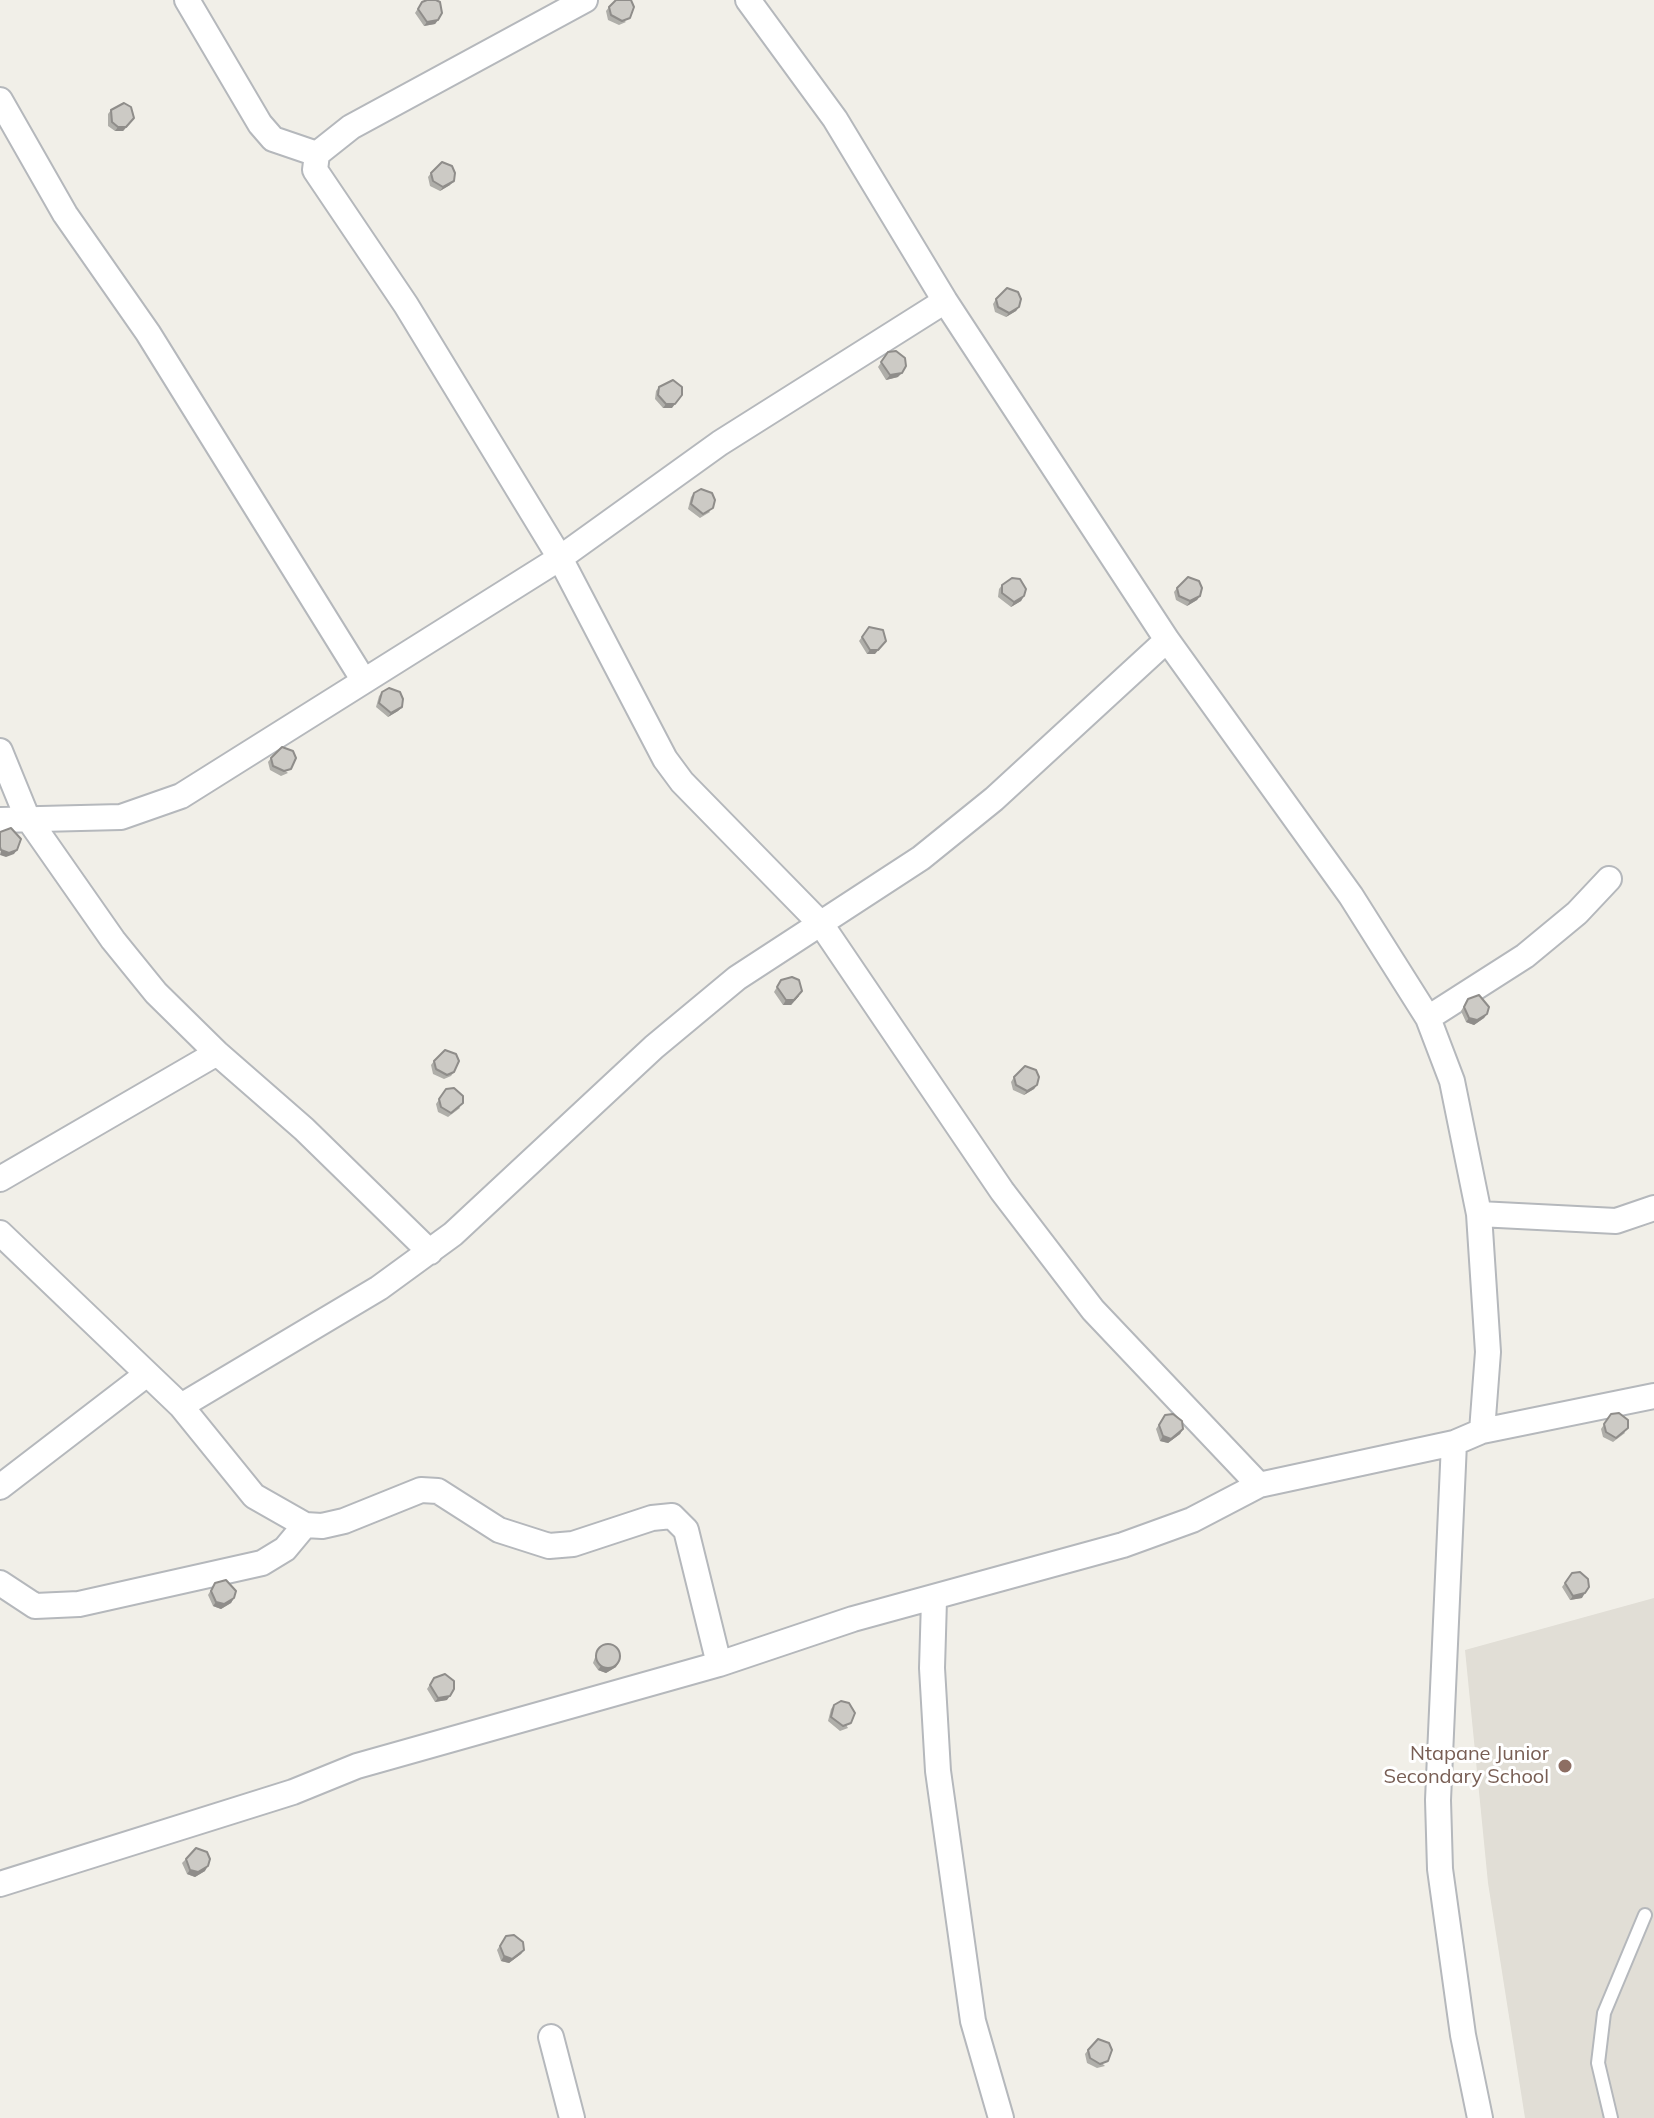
<!DOCTYPE html>
<html>
<head>
<meta charset="utf-8">
<style>
  body { margin:0 }
  canvas { display:block; background:#f1efe8 }
</style>
</head>
<body>
<canvas width="1654" height="2118"></canvas>
<script>
const g = document.querySelector('canvas').getContext('2d');
g.lineJoin = 'round';
function fill(path, color) { g.fillStyle = color; g.fill(path, 'evenodd'); }
const shape = rows => new Path2D(rows.map(r => 'M' + r).join(''));
function trace(path, color, width, dash) { g.strokeStyle = color; g.lineWidth = width; g.lineCap = dash ? 'butt' : 'round'; g.setLineDash(dash || []); g.stroke(path); }
function write(font, color, halo, rows, align = 'center') {
  g.font = font + ' Mulish,sans-serif'; g.lineWidth = 6; g.setLineDash([]); g.textBaseline = 'middle'; g.strokeStyle = halo; g.fillStyle = color; for (const [text, x, y, turn = 0] of rows) {
    g.save(); g.translate(x, y); g.rotate((+turn || 0) * Math.PI / 180); g.textAlign = isNaN(turn) ? turn : align; if (halo) g.strokeText(text, 0, 0); g.fillText(text, 0, 0); g.restore();
  }
}
const education = shape([
  [1654,1598,1654,2118,1525,2118,1488,1883,1465,1650]
]);
const service = shape([
  [1611,2118,1598,2063,1604,2013,1645,1915]
]);
const minor = shape([
  [187,0,260,124,273,139,317,154],
  [585,0,351,127,317,154,315,170,406,305,560,558,665,759,682,782,821,924,1002,1191,1093,1310,1259,1485],
  [748,0,835,119,945,301,1167,640,1351,896,1428,1018,1452,1081,1479,1214,1488,1352,1482,1431],
  [0,100,65,214,148,333,364,681],
  [0,751,27,817,113,940,156,993,217,1053,304,1129,430,1252],
  [0,820,121,817,181,796,560,558,720,443,945,301],
  [1428,1018,1525,956,1577,913,1609,879],
  [0,1179,217,1053],
  [1479,1214,1616,1221,1654,1208],
  [0,1233,181,1406,379,1288,453,1234,654,1047,737,978,921,858,994,799,1167,640],
  [181,1406,254,1496,305,1525,322,1526,344,1521,421,1490,438,1491,499,1530,549,1546,573,1544,652,1518,672,1516,686,1530,719,1664],
  [1454,1443,1438,1800,1440,1869,1463,2035,1480,2118],
  [0,1487,147,1374],
  [0,1583,35,1606,79,1604,262,1563,285,1549,305,1525],
  [934,1600,932,1668,938,1771,973,2021,1001,2118],
  [0,1884,293,1792,357,1766,719,1664,853,1619,1123,1545,1192,1520,1259,1485,1454,1443,1482,1431,1654,1396],
  [551,2037,572,2118]
]);
const wall = shape([
  [422,2,438,20,435,24,424,26,415,13],
  [609,7,626,22,619,25,608,20,606,11],
  [111,110,131,122,123,131,115,131,108,126,108,114],
  [431,173,450,185,440,191,430,186,428,177],
  [996,299,1019,307,1016,311,1006,317,995,312,993,304],
  [888,352,898,377,886,380,878,367],
  [659,387,672,408,663,408,655,399,656,391],
  [694,493,710,512,700,518,688,509,691,497],
  [1002,585,1024,596,1021,601,1011,607,998,597,999,589],
  [1177,588,1200,596,1197,600,1187,606,1176,600,1174,592],
  [869,627,875,654,867,654,859,641],
  [382,692,402,707,398,711,388,717,376,707,379,696],
  [271,758,288,773,281,776,270,770,268,762],
  [781,980,799,996,791,1005,783,1005,774,992],
  [1468,999,1487,1014,1484,1018,1474,1025,1466,1022,1461,1011],
  [434,1061,454,1072,451,1076,444,1079,433,1074,431,1065],
  [1014,1077,1037,1085,1034,1089,1024,1095,1013,1090,1011,1082],
  [446,1089,460,1108,448,1117,438,1112,436,1104],
  [1611,1414,1625,1433,1613,1442,1603,1437,1601,1429],
  [1165,1415,1183,1429,1180,1434,1168,1443,1160,1441,1156,1429],
  [1572,1573,1582,1598,1570,1600,1562,1587],
  [215,1583,234,1598,231,1603,221,1609,213,1606,208,1595],
  [600,1647,616,1667,606,1673,598,1670,593,1663,597,1652],
  [434,1678,447,1700,435,1702,427,1689],
  [834,1705,848,1728,840,1731,828,1721,831,1709],
  [186,1859,205,1871,195,1877,187,1874,182,1863],
  [506,1936,524,1950,521,1954,509,1963,501,1961,497,1950],
  [1088,2050,1105,2066,1097,2068,1087,2063,1085,2054]
]);
const shadedWall = shape([
  [438,20,435,24,424,26,427,22],
  [131,122,123,131,115,131,118,127],
  [454,181,450,185,440,191,443,187],
  [1019,307,1016,311,1006,317,1009,313],
  [902,373,898,377,886,380,890,375],
  [679,399,672,408,663,408,666,404],
  [1024,596,1021,601,1011,607,1014,602],
  [1200,596,1197,600,1187,606,1190,601],
  [883,645,875,654,867,654,870,650],
  [402,707,398,711,388,717,391,713],
  [1,850,17,850,14,854,6,857,0,855],
  [799,996,791,1005,783,1005,786,1000],
  [1487,1014,1484,1018,1474,1025,1466,1022,1469,1018],
  [1037,1085,1034,1089,1024,1095,1027,1091],
  [1183,1429,1180,1434,1168,1443,1160,1441,1163,1436],
  [1585,1593,1582,1598,1570,1600,1573,1596],
  [234,1598,231,1603,221,1609,213,1606,216,1602],
  [619,1662,616,1667,606,1673,598,1670,601,1666],
  [450,1696,447,1700,435,1702,438,1698],
  [208,1866,205,1871,195,1877,187,1874,190,1870],
  [524,1950,521,1954,509,1963,501,1961,504,1956]
]);
const building = shape([
  [427,0,436,0,440,2,442,13,438,20,427,22,418,9,422,2,427,0],
  [616,0,631,0,634,7,630,18,622,21,611,15,609,7,616,0],
  [124,103,131,107,134,118,126,127,118,127,112,122,111,110,124,103],
  [442,162,452,166,455,173,454,181,443,187,433,181,431,173,442,162],
  [1007,288,1018,292,1021,299,1019,307,1009,313,998,307,996,299,1007,288],
  [896,351,905,358,906,366,902,373,890,375,881,362,888,352,896,351],
  [673,380,682,387,682,395,675,404,666,404,658,395,659,387,673,380],
  [701,489,712,493,715,500,713,508,703,514,691,504,694,493,701,489],
  [1188,577,1199,581,1202,588,1200,596,1190,601,1179,596,1177,588,1188,577],
  [1012,578,1020,579,1026,589,1024,596,1014,602,1002,593,1002,585,1012,578],
  [869,627,883,630,886,641,878,650,870,650,862,637,869,627],
  [389,688,400,692,403,699,402,707,391,713,379,703,382,692,389,688],
  [282,747,293,751,296,758,291,769,284,771,273,766,271,758,282,747],
  [11,828,21,839,17,850,9,853,1,850,0,847,0,832,11,828],
  [792,977,799,980,802,991,794,1000,786,1000,777,987,781,980,792,977],
  [1479,995,1489,1007,1487,1014,1477,1020,1469,1018,1464,1007,1468,999,1479,995],
  [445,1050,456,1054,459,1061,454,1072,447,1075,436,1069,434,1061,445,1050],
  [1025,1066,1036,1070,1039,1077,1037,1085,1027,1091,1016,1085,1014,1077,1025,1066],
  [454,1088,463,1096,463,1103,451,1113,441,1107,439,1099,446,1089,454,1088],
  [1619,1413,1628,1420,1628,1428,1616,1438,1606,1432,1604,1424,1611,1414,1619,1413],
  [1173,1414,1182,1421,1183,1429,1171,1439,1163,1436,1159,1425,1165,1415,1173,1414],
  [1580,1572,1588,1579,1589,1587,1585,1593,1573,1596,1565,1583,1572,1573,1580,1572],
  [226,1580,236,1591,234,1598,224,1604,216,1602,211,1591,215,1583,226,1580],
  '596 1656a12 12 0 1 1 24 0a12 12 0 1 1-24 0Z',
  [445,1674,454,1681,454,1689,450,1696,438,1698,430,1685,434,1678,445,1674],
  [841,1701,849,1703,855,1713,851,1723,843,1726,831,1717,834,1705,841,1701],
  [196,1848,207,1852,210,1859,208,1866,198,1872,190,1870,186,1859,196,1848],
  [514,1935,523,1942,524,1950,512,1959,504,1956,500,1946,506,1936,514,1935],
  [1098,2039,1109,2043,1112,2050,1108,2061,1100,2064,1090,2058,1088,2050,1098,2039]
]);
const markers = [
  [1565,1766,8,"#8d6e63"]
];
const educationNames = [
  ["Ntapane Junior",1549,1754],
  ["Secondary School",1549,1777]
];
fill(education, '#e1ded6');
trace(service, '#b5b8bc', 16);
trace(minor, '#b5b8bc', 28);
trace(service, '#fff', 12);
trace(minor, '#fff', 24);
fill(wall, '#afaea9');
fill(shadedWall, '#8f8d8a');
fill(building, '#cccac5');
trace(building, '#8f8d8a', 2);
for (const [x, y, r, color] of markers) { const dot = new Path2D(); dot.arc(x, y, r, 0, 2 * Math.PI); g.fillStyle = color; g.fill(dot); trace(dot, '#fff', 3); }
write('20px', '#785e54', '#fff', educationNames, 'right');
</script>
</body>
</html>
